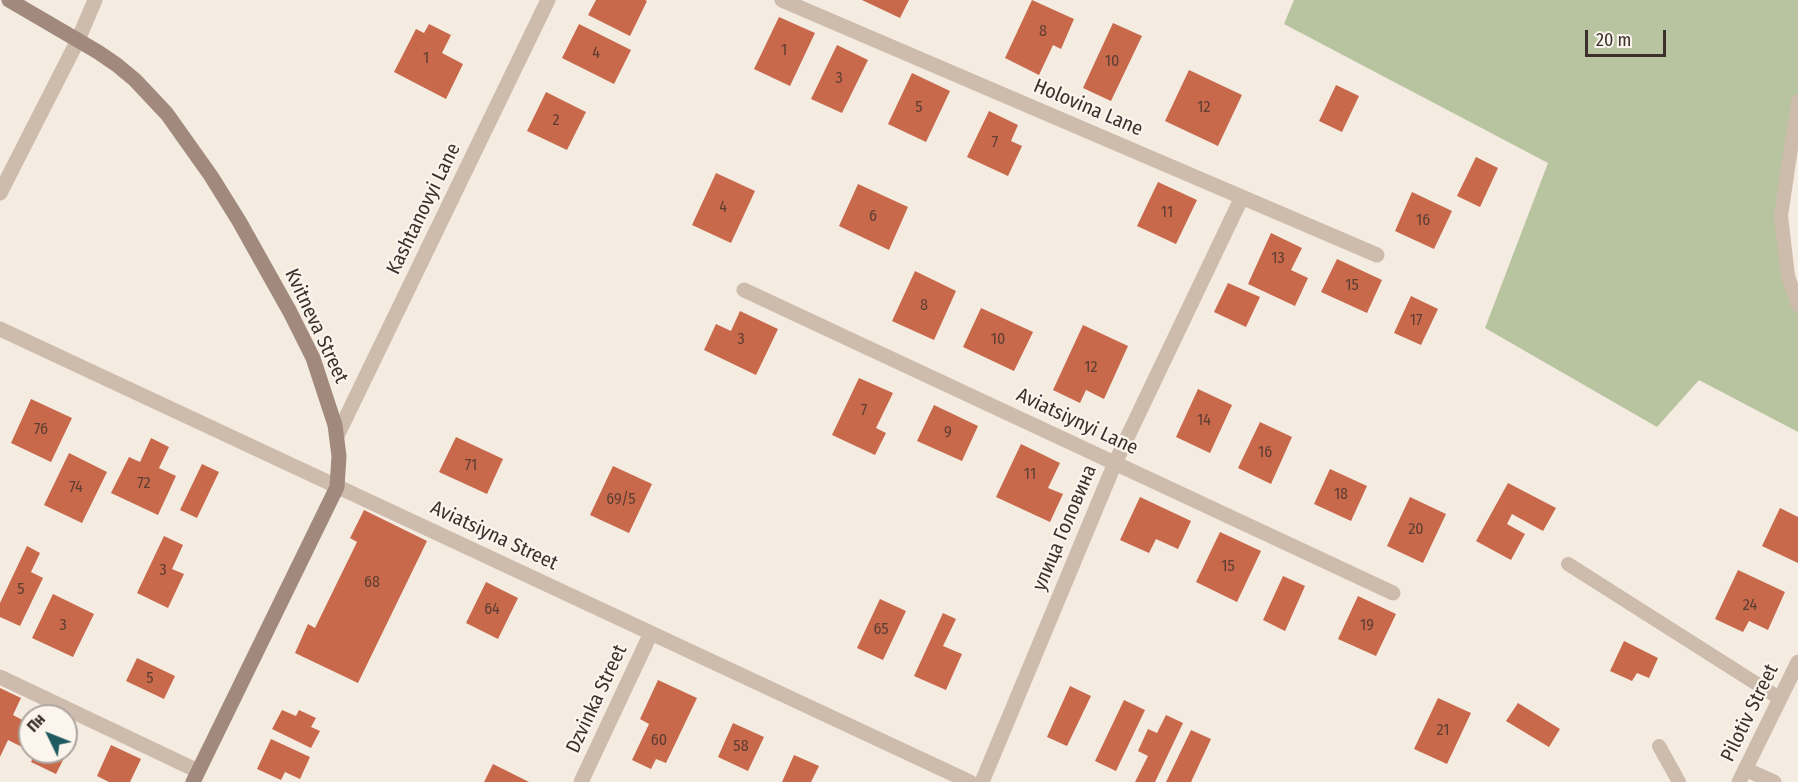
<!DOCTYPE html>
<html>
<head>
<meta charset="utf-8">
<style>
  body { margin:0 }
  #map { position:relative; width:1798px; height:782px; overflow:hidden; background:#f4ebe1; font-family:"Fira Sans Condensed",sans-serif }
  canvas { display:block }
  .north { position:absolute; left:18px; top:704px; width:60px; height:60px; box-sizing:border-box; background:#fbf5ee; border:2px solid #aea6a0; border-radius:50%; rotate:313deg; font-size:16px; font-weight:700; line-height:24px; text-align:center; color:#3b302b }
  .north::after { content:''; display:block; margin:auto; width:21px; height:27px; background:#1f5a5e; clip-path:polygon(50% 0,100% 100%,50% 72%,0 100%) }
  .scale { position:absolute; left:1585px; top:30px; width:81px; height:27px; box-sizing:border-box; border:3px solid #3b302b; border-top:0; padding-left:8px; font-size:18px; line-height:21px; white-space:nowrap; color:#3b302b; -webkit-text-stroke:4px #fbf5ee; paint-order:stroke }
</style>
</head>
<body>
<div id="map">
<canvas width="1798" height="782"></canvas>
<div class="north">Пн</div>
<div class="scale">20 m</div>
</div>
<script>
const g = document.querySelector('canvas').getContext('2d');
g.lineJoin = 'round';
function fill(path, color) { g.fillStyle = color; g.fill(path, 'evenodd'); }
const shape = rows => new Path2D(rows.map(r => 'M' + r).join(''));
function trace(path, color, width, dash) { g.strokeStyle = color; g.lineWidth = width; g.lineCap = dash ? 'butt' : 'round'; g.setLineDash(dash || []); g.stroke(path); }
function write(font, color, halo, rows, align = 'center') {
  g.font = font + ' "Fira Sans Condensed",sans-serif'; g.lineWidth = 4.5; g.setLineDash([]); g.textBaseline = 'middle'; g.strokeStyle = halo; g.fillStyle = color; for (const [text, x, y, turn = 0] of rows) {
    g.save(); g.translate(x, y); g.rotate((+turn || 0) * Math.PI / 180); g.textAlign = isNaN(turn) ? turn : align; if (halo) g.strokeText(text, 0, 0); g.fillText(text, 0, 0); g.restore();
  }
}
const green = shape([
  [1294,0,1798,0,1798,101,1781,216,1798,305,1798,432,1699,380,1657,427,1485,328,1548,163,1284,24]
]);
const building = shape([
  [596,0,645,0,647,1,630,36,588,15],
  [862,0,909,0,900,18],
  [1032,0,1074,19,1061,49,1053,45,1039,75,1005,58],
  [779,17,815,33,790,86,754,69],
  [1113,23,1142,36,1111,101,1083,88],
  [429,24,451,35,442,53,463,64,446,99,394,72,416,29,424,33],
  [579,24,631,50,614,84,562,58],
  [837,45,868,60,842,113,811,99],
  [1189,70,1242,95,1218,146,1165,121],
  [912,73,950,91,926,142,888,124],
  [1336,85,1359,96,1342,132,1319,121],
  [546,92,586,112,567,150,527,131],
  [989,111,1018,125,1011,141,1022,146,1008,176,967,157],
  [1476,157,1498,168,1480,207,1457,196],
  [716,173,755,191,731,243,692,225],
  [1158,182,1197,200,1176,244,1137,226],
  [858,184,908,207,889,250,839,226],
  [1412,192,1452,211,1434,249,1395,231],
  [1271,233,1302,248,1291,270,1308,278,1295,306,1248,284],
  [1337,259,1382,280,1367,313,1321,292],
  [915,271,956,291,934,340,892,321],
  [1228,283,1260,297,1246,327,1214,312],
  [1411,296,1438,309,1421,345,1394,333],
  [981,308,1033,332,1014,371,963,347],
  [740,311,778,329,756,375,704,350,716,324,731,331],
  [1083,325,1128,346,1104,399,1086,390,1080,403,1053,390],
  [859,378,893,393,876,428,886,433,875,455,832,435],
  [1198,389,1232,405,1210,453,1176,437],
  [31,399,72,418,51,462,11,443],
  [934,405,978,426,962,461,917,441],
  [1260,422,1292,437,1271,484,1238,468],
  [456,437,503,459,487,494,439,472],
  [151,438,169,447,159,468,176,476,158,515,111,493,129,457,140,462],
  [1021,444,1060,463,1048,488,1063,494,1050,522,996,497],
  [69,453,107,472,82,523,44,505],
  [202,464,219,472,197,518,180,510],
  [613,466,652,484,629,533,590,515],
  [1330,469,1367,486,1351,521,1314,504],
  [1508,483,1556,508,1543,531,1512,514,1507,524,1525,534,1511,560,1476,541],
  [1140,497,1191,521,1178,549,1156,539,1149,553,1120,540],
  [1410,497,1446,514,1423,563,1387,546],
  [1780,508,1798,517,1798,563,1762,546],
  [364,510,427,541,358,683,295,653,308,624,315,628,357,542,350,538],
  [1220,532,1261,551,1237,602,1196,582],
  [164,536,183,545,172,569,184,574,168,608,137,593],
  [27,546,40,553,31,572,43,578,20,626,0,617,0,603],
  [1738,570,1785,592,1768,630,1749,621,1743,632,1715,619],
  [1283,576,1305,586,1285,631,1263,620],
  [486,582,518,598,498,639,466,623],
  [53,594,94,614,73,657,32,638],
  [1358,596,1396,614,1376,656,1338,639],
  [880,599,906,611,883,660,857,648],
  [943,613,956,619,943,646,962,654,946,690,914,676],
  [1624,641,1658,658,1649,678,1637,673,1632,681,1610,671],
  [137,658,175,676,164,699,126,681],
  [658,680,697,698,666,763,656,759,651,769,632,760,649,724,640,719],
  [1070,686,1091,696,1067,746,1047,737],
  [0,688,21,698,13,715,30,724,30,730,22,747,8,740,0,757],
  [1438,698,1471,713,1447,764,1414,749],
  [1124,700,1145,710,1116,771,1095,761],
  [1518,703,1560,729,1549,747,1506,721],
  [282,710,296,716,299,710,316,718,311,727,320,731,311,748,272,729],
  [1166,715,1183,723,1155,782,1135,782,1148,756,1138,751,1148,729,1157,733],
  [733,723,764,737,748,771,718,757],
  [66,725,78,730,56,774,31,762,36,752,66,752],
  [1191,730,1211,739,1191,782,1166,782],
  [271,739,310,757,300,779,285,772,281,780,257,769],
  [111,745,141,759,130,782,109,782,97,776],
  [794,755,819,766,811,782,782,782],
  [493,764,529,782,484,782]
]);
const lane = shape([
  [1798,101,1781,216,1788,276,1798,305],
  [1568,564,1779,698],
  [1659,746,1679,782]
]);
const street = shape([
  [782,0,1377,255],
  [0,193,78,40,95,0],
  [744,290,1393,593],
  [0,329,970,782],
  [337,436,548,0],
  [0,677,198,771],
  [1745,769,1774,782],
  [581,782,651,633],
  [982,782,1115,463,1242,197],
  [1739,782,1798,662]
]);
const secondary = shape([
  [9,0,98,52,117,65,135,80,167,114,211,176,239,221,290,312,313,358,335,425,339,456,337,487,193,782]
]);
const numberNames = [
  ["8",1043,32],
  ["1",784,51],
  ["4",596,54],
  ["1",426,59],
  ["10",1112,62],
  ["3",839,79],
  ["5",919,108],
  ["12",1204,108],
  ["2",556,121],
  ["7",995,143],
  ["4",723,208],
  ["11",1167,213],
  ["6",873,217],
  ["16",1423,221],
  ["13",1278,259],
  ["15",1352,286],
  ["8",924,306],
  ["17",1416,321],
  ["3",741,340],
  ["10",998,340],
  ["12",1091,368],
  ["7",864,411],
  ["14",1204,421],
  ["76",41,430],
  ["9",948,433],
  ["16",1265,453],
  ["71",471,466],
  ["11",1030,475],
  ["72",144,484],
  ["74",76,488],
  ["18",1341,495],
  ["69/5",621,500],
  ["20",1416,530],
  ["15",1228,567],
  ["3",163,571],
  ["68",372,583],
  ["5",21,590],
  ["24",1750,606],
  ["64",492,610],
  ["3",63,626],
  ["19",1367,626],
  ["65",881,630],
  ["5",150,679],
  ["21",1443,731],
  ["60",659,741],
  ["58",741,747]
];
const streetNames = [
  ["Holovina Lane",1088,108,23],
  ["Kashtanovyi Lane",424,209,-64],
  ["Kvitneva Street",316,326,65],
  ["Aviatsiynyi Lane",1077,422,25],
  ["улица Головина",1065,528,-67],
  ["Aviatsiyna Street",494,536,25],
  ["Dzvinka Street",597,699,-65],
  ["Pilotiv Street",1750,713,-64]
];
fill(green, '#b8c4a0');
fill(building, '#c8694b');
trace(lane, '#cdbbac', 14);
trace(street, '#cdbbac', 15);
trace(secondary, '#a18a7d', 15);
write('16px', '#5e3e33', null, numberNames);
write('20px', '#3b302b', '#fbf5ee', streetNames);
</script>
</body>
</html>
